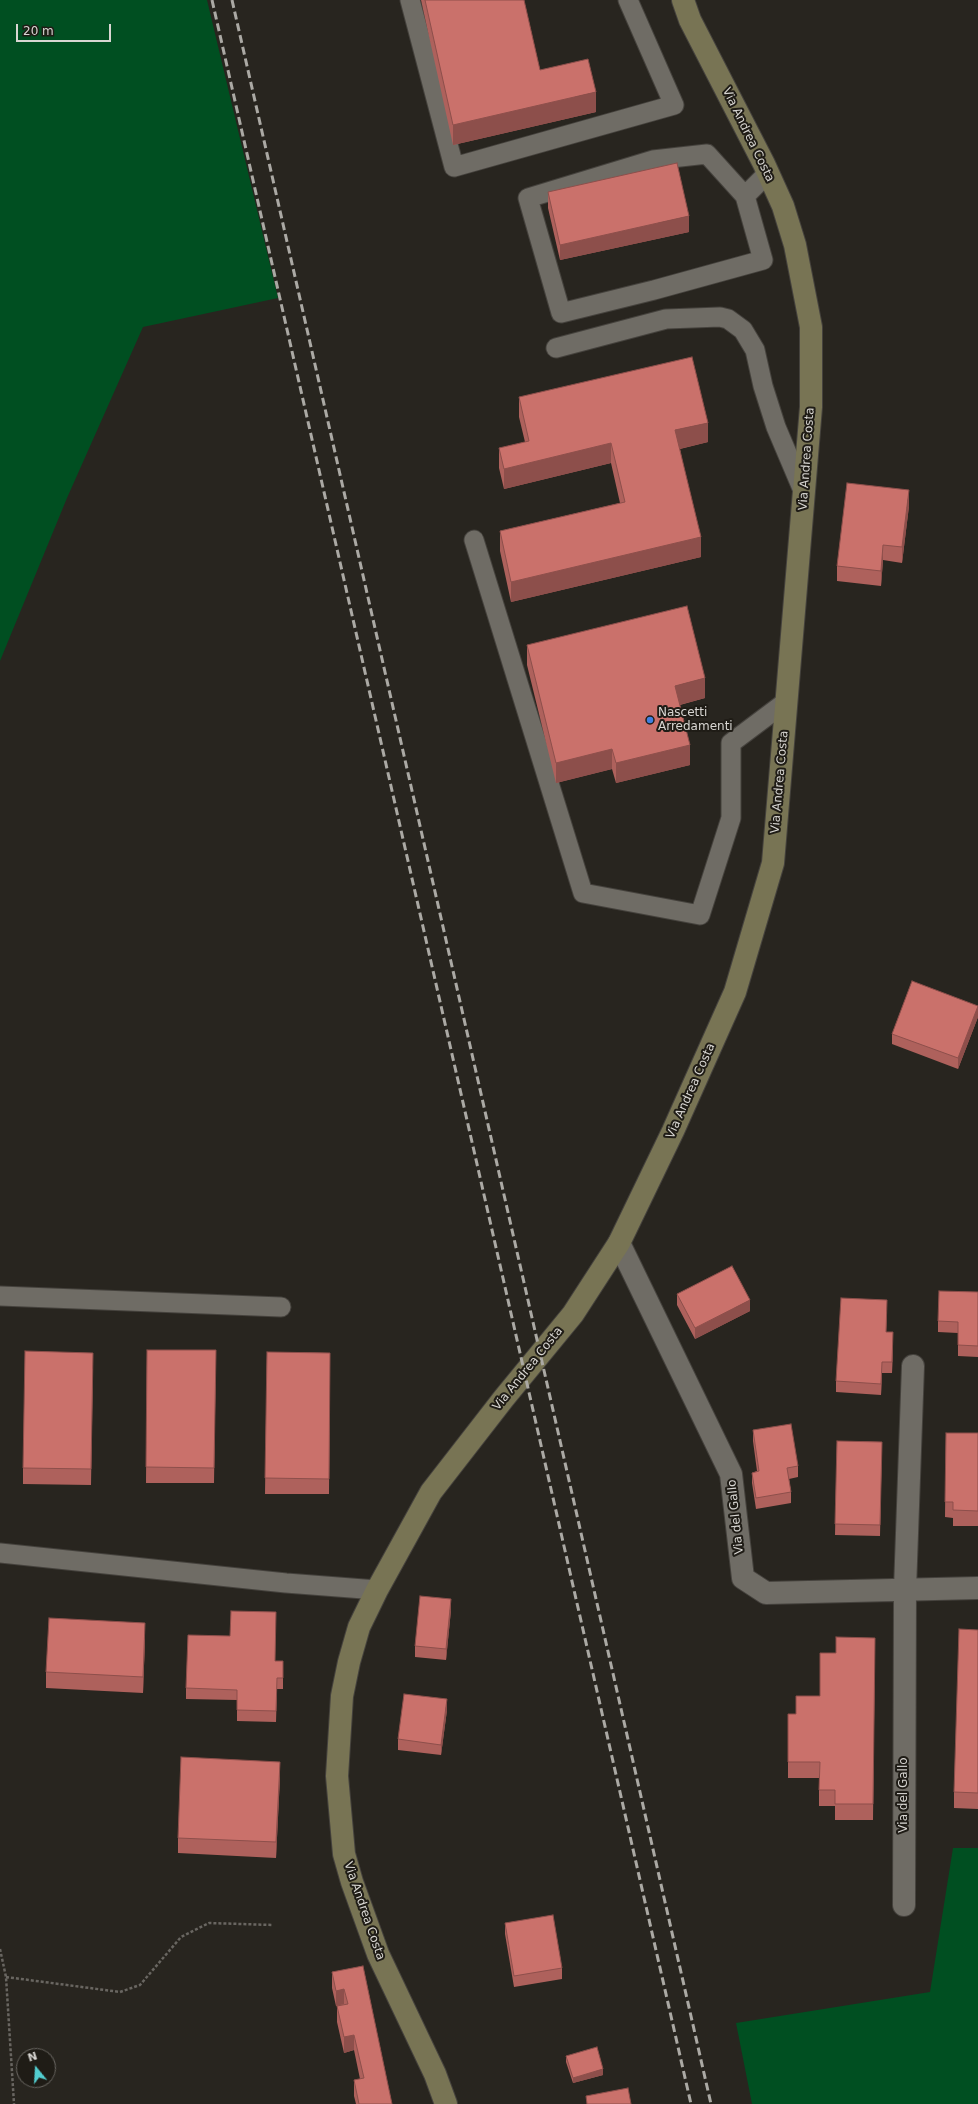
<!DOCTYPE html>
<html>
<head>
<meta charset="utf-8">
<style>
  body { margin:0 }
  #map { position:relative; width:978px; height:2104px; overflow:hidden; background:#28251f; font-family:"DejaVu Sans",sans-serif }
  canvas { display:block }
  .north { position:absolute; left:16px; top:2048px; width:40px; height:40px; box-sizing:border-box; background:#1f1c16; border:1px solid #696661; border-radius:50%; rotate:342deg; font-size:11px; font-weight:700; line-height:16px; text-align:center; color:#d8d6d2 }
  .north::after { content:''; display:block; margin:auto; width:14px; height:18px; background:#52cdcf; clip-path:polygon(50% 0,100% 100%,50% 72%,0 100%) }
  .scale { position:absolute; left:16px; top:24px; width:95px; height:18px; box-sizing:border-box; border:2px solid #d8d6d2; border-top:0; padding-left:5px; font-size:12px; line-height:14px; white-space:nowrap; color:#d8d6d2; -webkit-text-stroke:3px #1f1c16; paint-order:stroke }
</style>
</head>
<body>
<div id="map">
<canvas width="978" height="2104"></canvas>
<div class="north">N</div>
<div class="scale">20 m</div>
</div>
<script>
const g = document.querySelector('canvas').getContext('2d');
g.lineJoin = 'round';
function fill(path, color) { g.fillStyle = color; g.fill(path, 'evenodd'); }
const shape = rows => new Path2D(rows.map(r => 'M' + r).join(''));
function trace(path, color, width, dash) { g.strokeStyle = color; g.lineWidth = width; g.lineCap = dash ? 'butt' : 'round'; g.setLineDash(dash || []); g.stroke(path); }
function write(font, color, halo, rows, align = 'center') {
  g.font = font + ' "DejaVu Sans",sans-serif'; g.lineWidth = 4; g.setLineDash([]); g.textBaseline = 'middle'; g.strokeStyle = halo; g.fillStyle = color; for (const [text, x, y, turn = 0] of rows) {
    g.save(); g.translate(x, y); g.rotate((+turn || 0) * Math.PI / 180); g.textAlign = isNaN(turn) ? turn : align; if (halo) g.strokeText(text, 0, 0); g.fillText(text, 0, 0); g.restore();
  }
}
const green = shape([
  [0,0,207,0,278,298,143,327,67,498,0,661],
  [953,1848,978,1848,978,2104,752,2104,736,2023,930,1992]
]);
const path = shape([
  [0,1949,6,1977,14,2104],
  [6,1977,120,1992,140,1985,181,1937,209,1923,273,1925]
]);
const lane = shape([
  [410,0,454,167,674,105,628,0],
  [745,196,707,154,653,160,528,198,561,313,654,290,763,260,745,196,768,173],
  [556,348,666,319,720,317,728,319,743,330,755,350,763,386,776,427,804,493],
  [474,540,583,893,700,915,731,818,731,743,787,701],
  [0,1296,281,1307],
  [0,1553,286,1583,377,1590]
]);
const street = shape([
  [619,1243,731,1474,743,1578,766,1593,978,1588],
  [904,1905,905,1589,913,1366]
]);
const secondary = shape([
  [446,2104,435,2074,378,1954,352,1882,344,1854,337,1776,342,1696,349,1662,359,1627,377,1590,431,1492,504,1398,573,1314,619,1243,673,1131,735,992,773,863,811,407,811,327,795,245,783,206,764,164,690,20,683,0]
]);
const rail = shape([
  [212,0,691,2104],
  [232,0,711,2104]
]);
const wall = shape([
  [421,0,524,0,540,70,596,112,453,145],
  [548,192,689,232,560,260,548,208],
  [519,397,708,442,680,449,701,557,511,602,500,551,500,531,620,503,611,463,504,489,499,468,499,448,525,442,519,417],
  [909,506,902,563,883,560,881,586,837,581,837,566],
  [527,645,705,698,680,705,690,765,616,783,612,769,556,783,527,665],
  [978,1006,978,1017,958,1069,892,1044,892,1034],
  [978,1292,978,1357,958,1356,958,1333,938,1332,938,1321],
  [677,1294,750,1311,695,1339,677,1305],
  [887,1311,886,1332,893,1343,892,1373,882,1373,881,1395,836,1392,836,1381],
  [147,1350,216,1350,214,1483,146,1483],
  [267,1352,330,1353,329,1494,265,1494],
  [93,1368,91,1485,23,1484,23,1468],
  [753,1430,798,1466,798,1477,789,1479,791,1492,791,1503,756,1509,752,1483,752,1473,757,1471,753,1441],
  [946,1433,978,1433,978,1526,953,1526,953,1518,945,1517],
  [837,1441,882,1442,880,1536,835,1535],
  [451,1610,446,1660,415,1657,415,1646],
  [978,1630,978,1809,954,1808,954,1792],
  [875,1638,873,1820,835,1820,835,1806,819,1806,819,1778,788,1778,788,1714,796,1714,820,1696,836,1653],
  [145,1639,143,1693,46,1688,46,1672],
  [275,1661,283,1672,283,1689,277,1689,276,1722,237,1721,237,1700,186,1699,186,1688],
  [447,1710,441,1755,398,1750,398,1739],
  [280,1777,276,1858,178,1853,178,1838],
  [505,1923,562,1968,562,1979,514,1987,505,1934],
  [363,1966,392,2104,356,2104,354,2096,354,2080,360,2079,354,2050,344,2053,337,2022,337,2006,336,2006,332,1988,332,1972],
  [566,2056,603,2075,573,2083,566,2062]
]);
const shadedWall = shape([
  [596,92,596,112,453,145,453,125],
  [689,216,689,232,560,260,560,245],
  [708,423,708,442,675,450,675,430],
  [611,443,611,463,504,489,504,469],
  [909,490,909,506,902,563,902,547],
  [701,537,701,557,511,602,511,582],
  [883,545,883,560,881,586,881,571],
  [705,678,705,698,675,706,675,686],
  [690,745,690,765,616,783,616,763],
  [612,749,612,769,556,783,556,763],
  [978,1006,978,1017,958,1069,958,1058],
  [750,1300,750,1311,695,1339,695,1328],
  [893,1332,893,1343,892,1373,892,1362],
  [882,1362,882,1373,881,1395,881,1384],
  [451,1599,451,1610,446,1660,446,1649],
  [145,1623,145,1639,143,1693,143,1677],
  [447,1699,447,1710,441,1755,441,1745],
  [280,1762,280,1777,276,1858,276,1842],
  [344,1989,344,2004,336,2006,336,1991],
  [354,2035,354,2050,344,2053,344,2037],
  [603,2069,603,2075,573,2083,573,2078]
]);
const building = shape([
  [425,0,524,0,540,70,588,59,596,92,453,125,425,0],
  [677,163,689,216,560,245,548,192,677,163],
  [692,357,708,423,675,430,701,537,511,582,500,531,625,502,611,443,504,469,499,448,529,441,519,397,692,357],
  [847,483,909,490,902,547,883,545,881,571,837,566,847,483],
  [687,606,705,678,675,686,690,745,616,763,612,749,556,763,527,645,687,606],
  [912,981,978,1006,958,1058,892,1034,912,981],
  [732,1266,750,1300,695,1328,677,1294,732,1266],
  [939,1291,978,1292,978,1346,958,1345,958,1322,938,1321,939,1291],
  [841,1298,887,1300,886,1332,893,1332,892,1362,882,1362,881,1384,836,1381,841,1298],
  [147,1350,216,1350,214,1468,146,1467,147,1350],
  [25,1351,93,1353,91,1469,23,1468,25,1351],
  [267,1352,330,1353,329,1479,265,1478,267,1352],
  [791,1424,798,1466,787,1468,791,1492,756,1498,752,1473,759,1471,753,1430,791,1424],
  [946,1433,978,1433,978,1511,953,1510,953,1502,945,1502,946,1433],
  [837,1441,882,1442,880,1525,835,1524,837,1441],
  [420,1596,451,1599,446,1649,415,1646,420,1596],
  [231,1611,276,1612,275,1661,283,1661,283,1678,277,1678,276,1711,237,1710,237,1690,186,1688,188,1635,230,1636,231,1611],
  [49,1618,145,1623,143,1677,46,1672,49,1618],
  [959,1629,978,1630,978,1793,954,1792,959,1629],
  [836,1637,875,1638,873,1804,835,1804,835,1790,819,1790,820,1762,788,1762,788,1714,796,1714,796,1696,820,1696,820,1653,836,1653,836,1637],
  [404,1694,447,1699,441,1745,398,1739,404,1694],
  [181,1757,280,1762,276,1842,178,1838,181,1757],
  [553,1915,562,1968,514,1976,505,1923,553,1915],
  [363,1966,392,2104,359,2104,354,2080,364,2078,354,2035,344,2037,337,2006,348,2004,344,1989,336,1991,332,1972,363,1966],
  [597,2047,603,2069,573,2078,566,2056,597,2047],
  [628,2088,631,2104,587,2104,586,2096,628,2088]
]);
const markers = [
  [650,720,4,"#3f7fe0"]
];
const streetNames = [
  ["Via Andrea Costa",748,135,64],
  ["Via Andrea Costa",807,459,-86],
  ["Via Andrea Costa",780,782,-85],
  ["Via Andrea Costa",691,1091,-66],
  ["Via Andrea Costa",528,1369,-51],
  ["Via del Gallo",736,1517,-96],
  ["Via del Gallo",904,1795,-90],
  ["Via Andrea Costa",364,1911,71]
];
const poiNames = [
  ["Nascetti",658,713],
  ["Arredamenti",658,727]
];
fill(green, '#004f21');
trace(lane, '#45423d', 21);
trace(street, '#45423d', 24);
trace(secondary, '#45423d', 24);
trace(path, '#696661', 2.5, [3, 2]);
trace(lane, '#6f6c65', 19);
trace(street, '#6f6c65', 22);
trace(secondary, '#787454', 22);
trace(rail, '#aba9a4', 3, [8, 4]);
fill(wall, '#ae615c');
fill(shadedWall, '#8d4f4b');
fill(building, '#ca716b');
trace(building, '#8d4f4b', 1);
for (const [x, y, r, color] of markers) { const dot = new Path2D(); dot.arc(x, y, r, 0, 2 * Math.PI); g.fillStyle = color; g.fill(dot); trace(dot, '#1f1c16', 1.5); }
write('12px', '#d8d6d2', '#1f1c16', streetNames);
write('12px', '#d8d6d2', '#1f1c16', poiNames, 'left');
</script>
</body>
</html>
